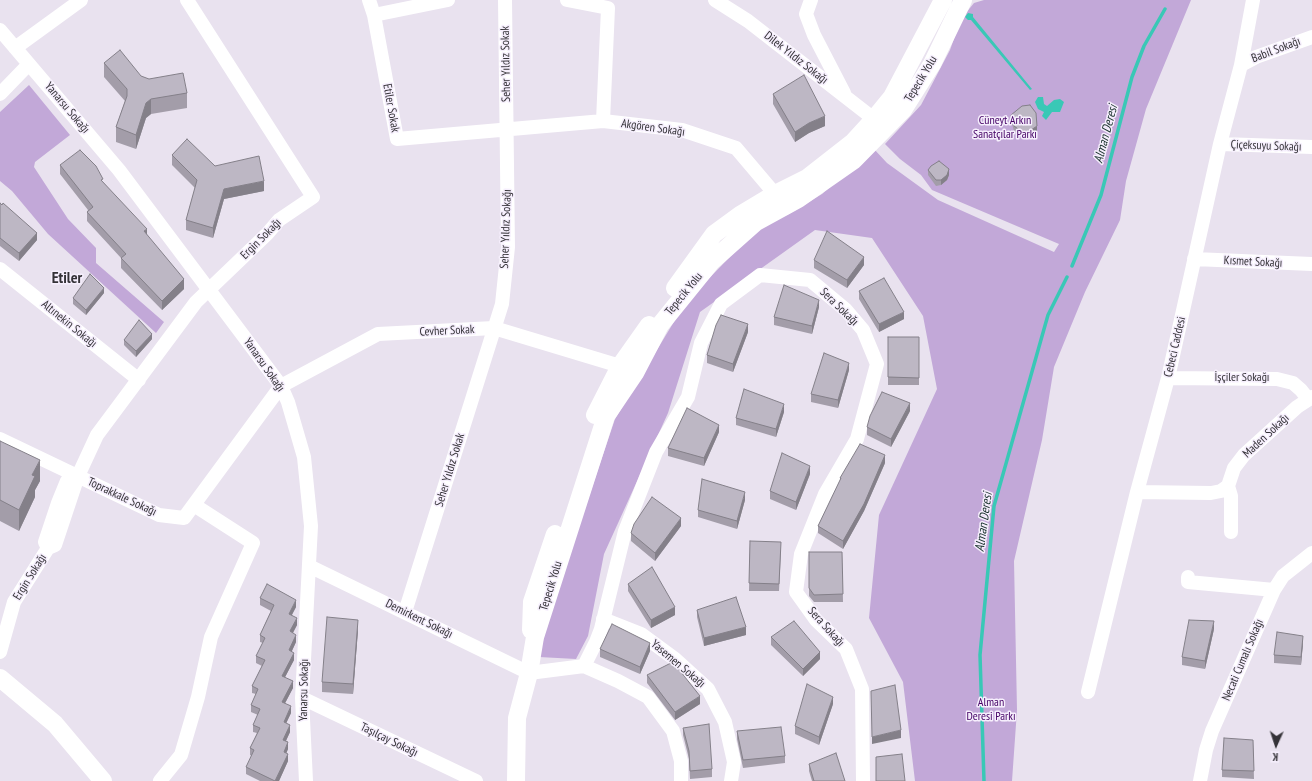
<!DOCTYPE html>
<html>
<head>
<meta charset="utf-8">
<style>
  body { margin:0 }
  #map { position:relative; width:1312px; height:781px; overflow:hidden; background:#e9e2ef; font-family:"PT Sans Narrow",sans-serif }
  canvas { display:block }
  .north { position:absolute; left:1256px; top:725px; width:40px; height:40px; -webkit-text-stroke:3px #f6effd; paint-order:stroke; rotate:183deg; font-size:11px; font-weight:700; line-height:16px; text-align:center; color:#343237 }
  .north::after { content:''; display:block; margin:auto; width:14px; height:18px; background:#343237; clip-path:polygon(50% 0,100% 100%,50% 72%,0 100%) }
</style>
</head>
<body>
<div id="map">
<canvas width="1312" height="781"></canvas>
<div class="north">K</div>
</div>
<script>
const g = document.querySelector('canvas').getContext('2d');
g.lineJoin = 'round';
function fill(path, color) { g.fillStyle = color; g.fill(path, 'evenodd'); }
const shape = rows => new Path2D(rows.map(r => 'M' + r).join(''));
function trace(path, color, width, dash) { g.strokeStyle = color; g.lineWidth = width; g.lineCap = dash ? 'butt' : 'round'; g.setLineDash(dash || []); g.stroke(path); }
function write(font, color, halo, rows, align = 'center') {
  g.font = font + ' "PT Sans Narrow",sans-serif'; g.lineWidth = 3; g.setLineDash([]); g.textBaseline = 'middle'; g.strokeStyle = halo; g.fillStyle = color; for (const [text, x, y, turn = 0] of rows) {
    g.save(); g.translate(x, y); g.rotate((+turn || 0) * Math.PI / 180); g.textAlign = isNaN(turn) ? turn : align; if (halo) g.strokeText(text, 0, 0); g.fillText(text, 0, 0); g.restore();
  }
}
const green = shape([
  [984,0,1191,0,1146,109,1126,181,1120,220,1085,292,1054,367,1042,440,1014,561,1017,710,1012,781,915,781,903,682,869,618,879,515,937,389,923,316,872,238,815,230,700,312,668,413,604,554,588,636,576,659,539,657,550,613,615,419,686,302,759,227,789,214,822,194,874,149,887,163,938,200,1054,252,1059,244,932,190,921,175,900,159,885,144,921,105,950,50,961,19,974,3],
  [29,85,70,135,35,162,34,167,68,219,96,248,96,263,164,322,156,333,48,234,12,191,0,181,0,112]
]);
const water = shape([
  [968,13,973,14,973,17,1032,89,1030,90,971,20,968,20,965,17],
  [1038,97,1043,97,1044,104,1047,106,1054,100,1060,99,1064,102,1060,112,1052,112,1046,120,1042,116,1044,112,1038,109,1035,102]
]);
const stream = shape([
  [1072,266,1101,195,1132,77,1144,46,1165,9],
  [984,781,980,655,994,506,1048,315,1067,277]
]);
const minor = shape([
  [369,0,374,15,397,139,603,121,682,130,736,148,775,194],
  [567,0,608,8],
  [715,0,748,21,874,119],
  [811,0,806,14,814,35,844,93],
  [374,15,448,0],
  [0,30,119,170,281,386,288,402,304,457,311,526,302,698,306,781],
  [15,48,81,0],
  [1241,65,1256,57,1312,37],
  [0,94,29,64],
  [603,121,608,8],
  [1220,144,1312,147],
  [1194,259,1312,264],
  [0,269,139,380],
  [1168,378,1277,379,1293,383,1301,390,1308,399],
  [0,439,159,515,184,518,281,386,378,334,494,328,620,366],
  [1228,486,1231,496,1231,532],
  [1137,492,1211,493,1221,491,1228,486,1234,468,1244,455,1297,407,1312,397],
  [48,548,45,542,58,503,67,481,77,476],
  [309,566,529,673,584,666],
  [1188,577,1188,582,1274,590],
  [405,612,502,304,508,247,505,0],
  [603,619,641,634,675,659,708,689,725,722,734,762,731,781],
  [0,652,14,602,48,548,55,545,78,476,97,435,196,302,267,234,279,220,313,197,187,0],
  [584,666,596,642,601,629,625,531,656,452,688,397,701,343,721,304,760,275,810,280,846,310,863,330,877,364,857,439,825,494,801,554,796,592,816,620,846,649,862,689,863,781],
  [584,666,618,681,648,697,673,731,681,761,681,781],
  [1088,692,1137,492,1168,378,1220,144,1241,65,1253,0],
  [302,698,476,781],
  [160,781,181,755,198,697,211,637,253,543,194,505],
  [1200,781,1206,750,1212,731,1274,590,1283,576,1312,553]
]);
const major = shape([
  [675,288,714,234,740,215,775,194,807,178,853,142,874,119,892,97,943,0],
  [595,415,620,366,649,325],
  [531,630,532,602,555,534],
  [0,678,55,724,103,781],
  [516,781,517,718,529,673,535,637,606,416,635,373,660,325,711,262,756,222,798,199,854,160,903,110,932,64,963,0]
]);
const wall = shape([
  [104,63,187,93,187,108,151,114,146,118,136,149,116,142,116,127,125,101,104,77],
  [773,94,825,126,809,133,795,142,773,104],
  [1011,115,1037,131,1025,139,1014,131,1011,120],
  [172,155,215,166,264,191,224,199,213,238,186,230,186,220,195,188,172,165],
  [60,165,103,182,147,235,184,289,162,310,121,268,121,258,87,221,87,212,88,210,60,174],
  [928,170,949,175,947,180,941,185,936,186,928,175],
  [0,203,37,240,19,261,0,246],
  [814,260,864,265,847,288,814,268],
  [859,291,904,319,879,332,859,299],
  [104,293,86,315,73,304,73,298],
  [819,307,812,334,774,325,774,317],
  [748,332,733,372,707,363,707,355],
  [888,337,919,337,919,385,888,385],
  [152,339,136,357,124,345,124,340],
  [849,370,838,408,811,402,811,394],
  [910,411,891,447,867,435,867,427],
  [784,412,776,437,736,425,736,418],
  [719,432,704,466,668,456,668,448],
  [0,441,40,481,35,490,35,497,19,531,0,521],
  [885,463,864,511,843,549,818,533,818,526,840,481,840,478],
  [810,474,796,510,770,499,770,491],
  [745,500,737,529,698,517,698,510],
  [681,526,655,561,631,541,631,533],
  [750,541,781,550,779,591,749,591],
  [809,552,842,552,843,602,814,602,809,596],
  [628,584,675,615,651,628,628,591],
  [260,598,296,607,292,615,297,625,293,633,296,642,292,651,294,660,285,677,293,688,285,703,291,713,286,723,290,732,286,741,288,749,286,753,288,761,279,781,260,781,246,774,246,767,252,756,250,755,250,748,257,733,253,732,253,725,258,715,251,712,251,705,256,694,252,693,252,686,262,666,256,663,256,656,263,643,260,642,260,635,271,611,260,605],
  [697,610,746,635,704,646,697,617],
  [1214,629,1205,669,1182,665,1182,657],
  [358,630,353,694,322,692,322,682],
  [771,637,820,659,803,676,771,645],
  [1303,643,1301,665,1274,663,1274,655],
  [600,649,650,651,640,674,600,657],
  [647,675,700,704,675,720,647,683],
  [833,704,819,745,795,734,795,726],
  [683,728,712,769,712,777,690,779,689,759,683,735],
  [737,731,785,756,785,763,743,768,737,739],
  [1253,740,1254,779,1222,777,1222,770],
  [809,764,845,781,812,781,809,771]
]);
const shadedWall = shape([
  [151,99,151,114,146,118,136,149,136,135,146,103],
  [825,116,825,126,809,133,795,142,795,132,809,123],
  [1037,126,1037,131,1025,139,1025,134],
  [949,169,949,175,947,180,941,185,941,180],
  [264,181,264,191,224,199,213,238,213,228,224,189],
  [147,229,147,239,144,231],
  [37,233,37,240,19,261,19,253],
  [864,257,864,265,847,288,847,280],
  [184,279,184,289,162,310,162,301],
  [104,288,104,293,86,315,86,310],
  [819,300,819,307,812,334,812,326],
  [904,312,904,319,879,332,879,324],
  [748,324,748,332,733,372,733,364],
  [152,334,152,339,136,357,136,351],
  [849,363,849,370,838,408,838,400],
  [910,403,910,411,891,447,891,439],
  [784,404,784,412,776,437,776,429],
  [719,425,719,432,704,466,704,458],
  [885,455,885,463,864,511,843,549,843,541],
  [40,460,40,481,35,490,35,497,19,531,19,510,32,475],
  [810,466,810,474,796,510,796,502],
  [745,492,745,500,737,529,737,521],
  [681,518,681,526,655,561,655,553],
  [296,600,296,607,289,620,289,614],
  [675,607,675,615,651,628,651,620],
  [297,618,297,625,290,638,290,631],
  [358,620,358,630,353,694,353,684],
  [1214,621,1214,629,1205,669,1205,661],
  [746,627,746,635,704,646,704,638],
  [296,635,296,642,289,657,289,650],
  [1303,636,1303,643,1301,665,1301,657],
  [650,643,650,651,640,674,640,667],
  [820,652,820,659,803,676,803,669],
  [294,653,294,660,282,683,282,676],
  [293,681,293,688,282,709,282,702],
  [700,696,700,704,675,720,675,712],
  [833,697,833,704,819,745,819,737],
  [291,706,291,713,284,728,284,722],
  [290,725,290,732,283,747,283,740],
  [901,730,901,738,872,744,872,737],
  [288,742,288,749,284,759,284,752],
  [288,754,288,761,279,781,275,781]
]);
const building = shape([
  [120,50,141,76,149,79,183,73,187,93,151,99,146,103,136,135,116,127,127,96,127,89,104,63,120,50],
  [804,75,825,116,809,123,795,132,773,94,804,75],
  [1030,105,1036,113,1037,126,1025,134,1014,126,1011,115,1022,106,1030,105],
  [187,139,215,166,259,156,264,181,224,189,213,228,186,220,197,180,172,155,187,139],
  [80,150,96,166,103,179,101,180,147,229,144,231,184,279,162,301,121,258,126,254,87,212,93,207,60,165,80,150],
  [939,161,949,169,947,175,941,180,936,180,928,170,931,166,939,161],
  [0,203,2,205,3,203,37,233,19,253,0,238,0,203],
  [827,231,864,257,847,280,814,260,827,231],
  [90,274,104,288,86,310,73,298,90,274],
  [884,278,904,312,879,324,859,291,884,278],
  [784,285,819,300,812,326,774,317,784,285],
  [721,315,748,324,733,364,707,355,716,325,721,315],
  [139,320,152,334,136,351,124,340,139,320],
  [888,337,919,337,919,378,888,377,888,337],
  [824,353,849,363,838,400,811,394,824,353],
  [744,389,784,404,776,429,736,418,744,389],
  [882,392,910,403,891,439,867,427,870,416,882,392],
  [687,408,719,425,704,458,668,448,687,408],
  [0,441,40,460,32,475,35,476,19,510,0,500,0,441],
  [860,444,885,455,864,504,843,541,818,526,841,478,840,478,860,444],
  [782,453,810,466,796,502,770,491,782,453],
  [702,479,745,492,737,521,698,510,702,479],
  [652,497,681,518,655,553,631,533,634,524,652,497],
  [750,541,781,542,779,584,749,583,750,541],
  [809,552,842,552,843,594,814,595,809,588,809,552],
  [652,567,675,607,651,620,628,584,652,567],
  [267,584,296,600,289,614,297,618,290,631,296,635,289,650,294,653,282,676,293,681,282,702,291,706,284,722,290,725,283,740,288,742,284,752,288,754,275,781,246,767,254,750,250,748,260,728,253,725,260,709,251,705,258,689,252,686,265,660,256,656,265,638,260,635,274,605,260,598,267,584],
  [736,597,746,627,704,638,697,610,736,597],
  [327,617,358,620,353,684,322,682,327,617],
  [1189,620,1214,621,1205,661,1182,657,1189,620],
  [794,621,820,652,803,669,771,637,794,621],
  [612,624,650,643,640,667,600,649,612,624],
  [1277,632,1303,636,1301,657,1274,655,1277,632],
  [673,662,700,696,675,712,647,675,673,662],
  [807,684,833,697,819,737,795,726,807,684],
  [895,685,901,730,872,737,871,691,895,685],
  [709,724,712,769,690,771,689,751,683,728,709,724],
  [781,727,785,756,743,760,737,731,781,727],
  [1224,738,1253,740,1254,771,1222,770,1224,738],
  [836,753,845,781,814,781,809,764,836,753],
  [902,754,905,781,876,781,876,757,902,754]
]);
const streetNames = [
  ["Babil Sokağı",1276,50,-21],
  ["Dilek Yıldız Sokağı",796,58,38],
  ["Seher Yıldız Sokak",506,64,-91],
  ["Tepecik Yolu",921,79,-59],
  ["Yanarsu Sokağı",67,108,50],
  ["Etiler Sokak",391,108,80],
  ["Akgören Sokağı",653,128,8],
  ["Çiçeksuyu Sokağı",1266,146,2],
  ["Seher Yıldız Sokağı",506,229,-88],
  ["Ergin Sokağı",261,239,-45],
  ["Kısmet Sokağı",1253,262,3],
  ["Tepecik Yolu",684,294,-51],
  ["Sera Sokağı",839,307,44],
  ["Altınekin Sokağı",69,324,39],
  ["Cevher Sokak",447,331,-3],
  ["Cebeci Caddesi",1175,347,-77],
  ["Yanarsu Sokağı",264,365,55],
  ["İşçiler Sokağı",1242,378],
  ["Maden Sokağı",1266,436,-43],
  ["Seher Yıldız Sokak",450,470,-73],
  ["Toprakkale Sokağı",122,497,25],
  ["Ergin Sokağı",30,577,-58],
  ["Tepecik Yolu",551,586,-73],
  ["Demirkent Sokağı",419,619,26],
  ["Sera Sokağı",826,627,48],
  ["Necati Cumalı Sokağı",1243,660,-67],
  ["Yasemen Sokağı",678,664,40],
  ["Yanarsu Sokağı",304,690,-89],
  ["Taşılçay Sokağı",389,740,26]
];
const parkNames = [
  ["Cüneyt Arkın",1005,121],
  ["Sanatçılar Parkı",1005,135],
  ["Alman",991,703],
  ["Deresi Parkı",991,717]
];
const waterNames = [
  ["Alman Deresi",1106,134,-75],
  ["Alman Deresi",984,522,-82]
];
const districtNames = [
  ["Etiler",67,278]
];
fill(green, '#c2a8d8');
fill(water, '#39c8b6');
trace(stream, '#39c8b6', 3.5);
trace(minor, '#fff', 14);
trace(major, '#fff', 18);
fill(wall, '#a39da9');
fill(shadedWall, '#848089');
fill(building, '#bdb7c4');
trace(building, '#848089', 1);
write('12px', '#343237', '#f6effd', streetNames);
write('12px', '#440165', '#f6effd', parkNames);
write('italic 13px', '#18302c', '#f6effd', waterNames);
write('bold 16px', '#343237', '#f6effd', districtNames);
</script>
</body>
</html>
